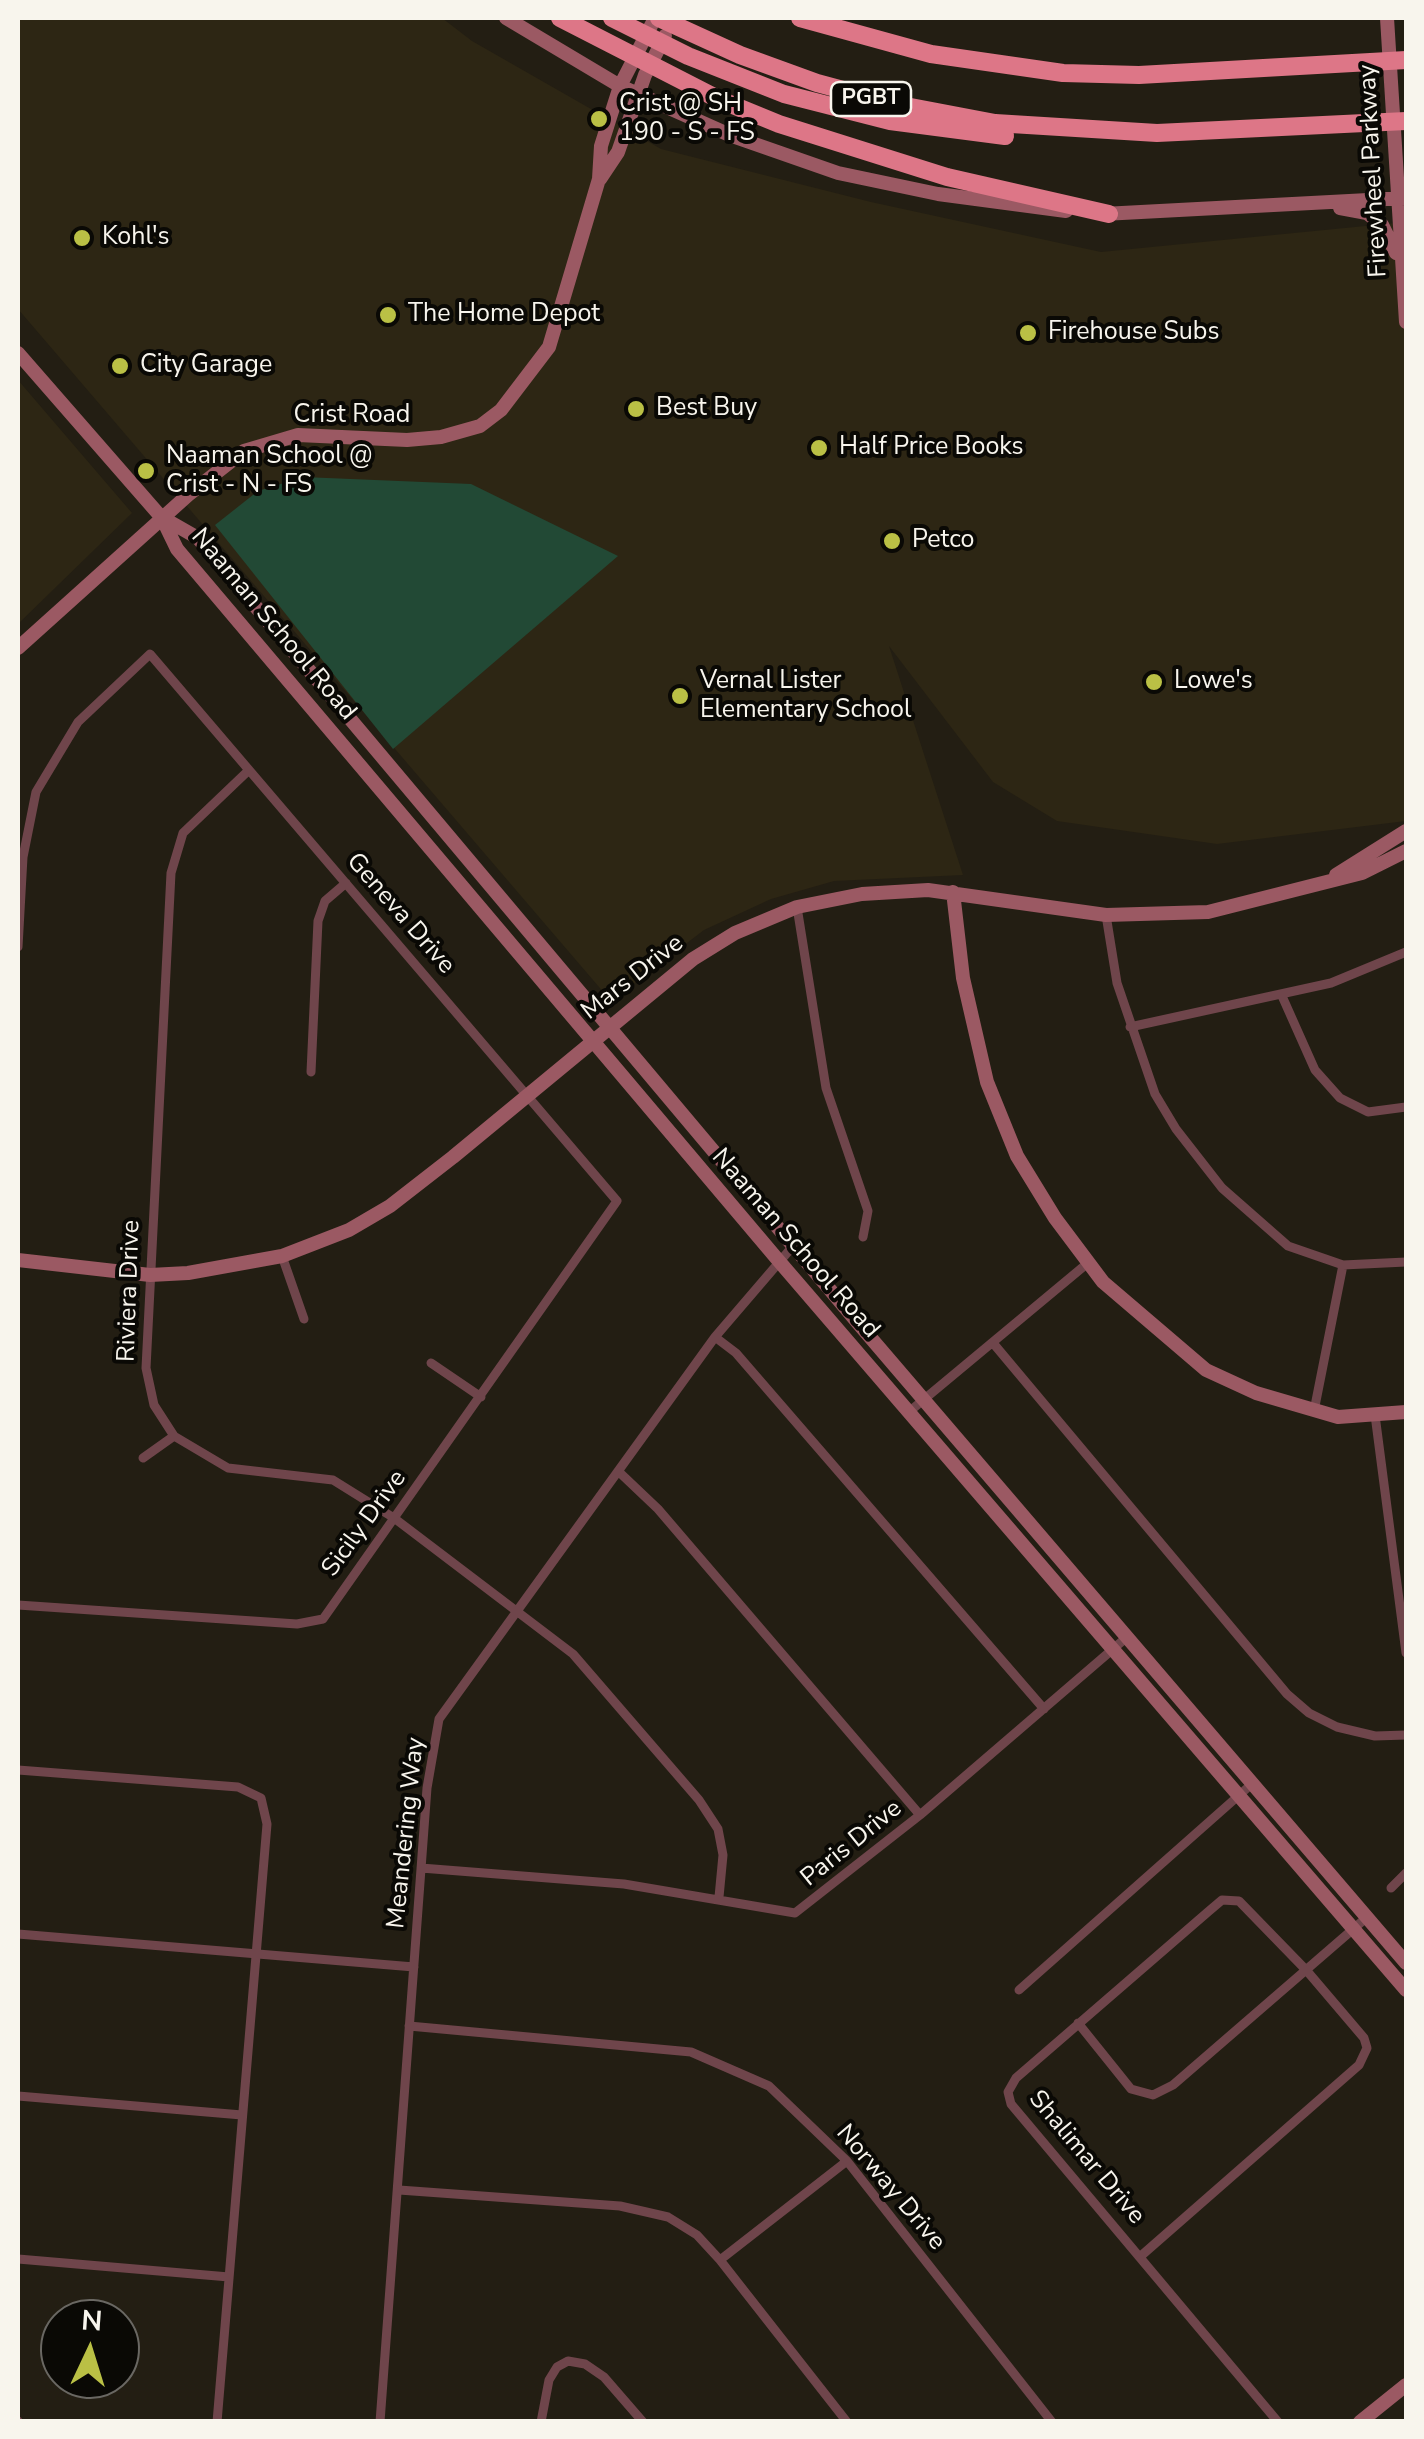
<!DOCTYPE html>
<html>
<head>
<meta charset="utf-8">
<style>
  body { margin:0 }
  #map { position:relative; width:1424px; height:2439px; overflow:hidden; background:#231e13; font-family:"Nunito Sans",sans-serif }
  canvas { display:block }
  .frame { position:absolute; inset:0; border:20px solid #f8f5ed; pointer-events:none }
  .north { position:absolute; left:40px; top:2299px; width:100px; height:100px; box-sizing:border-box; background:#0a0905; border:2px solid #696762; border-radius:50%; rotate:4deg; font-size:28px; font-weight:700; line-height:40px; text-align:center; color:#f8f5ed }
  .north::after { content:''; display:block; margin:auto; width:35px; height:45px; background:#bac045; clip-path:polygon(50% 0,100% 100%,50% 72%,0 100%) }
</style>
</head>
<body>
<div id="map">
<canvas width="1424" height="2439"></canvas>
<div class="frame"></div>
<div class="north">N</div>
</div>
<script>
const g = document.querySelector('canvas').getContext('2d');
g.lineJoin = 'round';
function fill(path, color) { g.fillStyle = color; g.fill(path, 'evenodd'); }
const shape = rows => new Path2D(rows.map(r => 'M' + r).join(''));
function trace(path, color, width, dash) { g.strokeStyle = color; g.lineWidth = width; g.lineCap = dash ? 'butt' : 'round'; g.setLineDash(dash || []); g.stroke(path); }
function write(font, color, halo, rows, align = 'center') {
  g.font = font + ' "Nunito Sans",sans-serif'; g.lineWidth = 8; g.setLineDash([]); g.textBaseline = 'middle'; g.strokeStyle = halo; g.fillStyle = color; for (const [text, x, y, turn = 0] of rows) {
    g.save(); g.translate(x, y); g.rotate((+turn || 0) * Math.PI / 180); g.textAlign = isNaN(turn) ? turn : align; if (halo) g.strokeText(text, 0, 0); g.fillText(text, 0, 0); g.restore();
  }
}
const built = shape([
  [18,18,442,18,472,41,661,149,871,202,1101,252,1406,222,1406,821,1217,844,1057,821,993,782,889,646,963,875,834,881,771,899,704,930,611,1001,18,309],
  [18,380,132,513,18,624]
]);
const green = shape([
  [303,477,471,484,618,556,393,749,215,525,258,491]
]);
const street = shape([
  [249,770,183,833,171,873,146,1368,154,1405,174,1436,228,1468,333,1480,394,1518,573,1654,699,1800,718,1829,723,1855,719,1897],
  [797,907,826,1088,868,1211,863,1237],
  [1106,915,1117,983,1155,1094,1176,1129,1222,1188,1288,1246,1343,1265,1406,1262],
  [18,947,23,857,36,792,78,722,150,654,617,1201,323,1619,297,1624,18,1605],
  [1282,996,1315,1070,1340,1098,1368,1112,1406,1107],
  [1130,1027,1331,983,1406,952],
  [311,1072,318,921,325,901,346,883],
  [282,1256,304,1319],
  [715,1337,736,1353,1044,1709],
  [993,1343,1287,1694,1309,1713,1337,1727,1375,1736,1406,1735],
  [431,1363,481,1397],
  [910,1411,1089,1262],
  [1314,1411,1343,1265],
  [1375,1415,1406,1653],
  [143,1458,174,1436],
  [618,1471,658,1509,920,1815],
  [18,1770,238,1787,261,1798,267,1824,217,2422],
  [421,1868,624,1884,795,1913,920,1815,1127,1637],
  [1391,1888,1406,1873],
  [18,1934,414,1967],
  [1019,1990,1254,1782],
  [1078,2023,1131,2089,1153,2095,1173,2085,1366,1918],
  [409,2026,691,2052,769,2086,847,2161,1052,2422],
  [18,2096,242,2115],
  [399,2190,620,2206,668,2217,697,2235,720,2260,847,2422],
  [1142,2255,1359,2065,1367,2048,1364,2038,1307,1971,1239,1901,1222,1900,1209,1911,1016,2078,1008,2092,1011,2104,1278,2422],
  [18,2259,229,2277],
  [720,2260,847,2161],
  [18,2421,18,2422],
  [380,2422,427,1788,439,1719,715,1337,793,1246],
  [541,2422,549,2380,557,2367,568,2361,585,2364,604,2377,643,2422]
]);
const secondary = shape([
  [506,18,620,86,732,136,838,173,938,194,1066,211],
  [1387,18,1406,322],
  [600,179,618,152,645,75,665,36],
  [1340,208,1367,213,1382,225,1396,253],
  [1103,214,1406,198],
  [18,353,162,518,177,549,778,1260,1406,1990],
  [163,518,198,538,858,1323,1406,1963],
  [18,648,188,495,244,451,298,435,407,440,441,437,480,426,501,410,549,347,599,179,601,146,620,86,655,18],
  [1336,875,1406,831],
  [953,892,963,978,987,1082,1017,1156,1055,1218,1103,1282,1206,1370,1256,1393,1338,1417,1406,1412],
  [18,1260,150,1275,188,1273,282,1256,349,1230,390,1206,453,1157,693,959,735,933,797,907,862,894,928,890,1106,915,1208,912,1362,873,1406,851],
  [1360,2422,1406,2385]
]);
const highway = shape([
  [560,18,718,99,779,124,947,177,1109,214],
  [612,18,688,56,784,94,890,121,1005,136],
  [659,18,740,55,817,83,895,104,995,123,1157,133,1406,121],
  [800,18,931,54,1063,73,1139,75,1406,60]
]);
const markers = [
  [599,119,10,"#bac045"],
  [82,238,10,"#bac045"],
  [388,315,10,"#bac045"],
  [1028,333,10,"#bac045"],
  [120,366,10,"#bac045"],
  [636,409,10,"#bac045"],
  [819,448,10,"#bac045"],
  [146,471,10,"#bac045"],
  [892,541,10,"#bac045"],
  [1154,682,10,"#bac045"],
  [680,696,10,"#bac045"]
];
const shields = [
  [871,99,80]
];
const shieldNames = [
  ["PGBT",871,99]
];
const poiNames = [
  ["Crist @ SH",619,105],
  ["190 - S - FS",619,134],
  ["Kohl's",102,238],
  ["The Home Depot",408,315],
  ["Firehouse Subs",1048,333],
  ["City Garage",140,366],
  ["Best Buy",656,409],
  ["Half Price Books",839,448],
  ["Naaman School @",166,457],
  ["Crist - N - FS",166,486],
  ["Petco",912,541],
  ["Vernal Lister",700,682],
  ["Elementary School",700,711],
  ["Lowe's",1174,682]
];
const streetNames = [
  ["Firewheel Parkway",1374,171,-93],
  ["Crist Road",352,416],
  ["Naaman School Road",273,625,50],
  ["Geneva Drive",400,914,49],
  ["Mars Drive",633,978,-38],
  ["Naaman School Road",795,1244,49],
  ["Riviera Drive",130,1291,-88],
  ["Sicily Drive",365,1524,-54],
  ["Meandering Way",407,1833,-84],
  ["Paris Drive",852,1844,-39],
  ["Shalimar Drive",1086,2158,50],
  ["Norway Drive",890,2188,50]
];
fill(built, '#2d2614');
fill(green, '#224935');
trace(street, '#6f454b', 9);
trace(secondary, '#9b5963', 14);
trace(highway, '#dd7687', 18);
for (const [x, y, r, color] of markers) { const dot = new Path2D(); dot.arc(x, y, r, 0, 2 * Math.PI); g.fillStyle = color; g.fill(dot); trace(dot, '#0a0905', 4); }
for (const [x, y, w] of shields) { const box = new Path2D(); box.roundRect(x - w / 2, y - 17, w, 34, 8); g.fillStyle = '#0a0905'; g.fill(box); trace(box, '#f8f5ed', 2.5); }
write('bold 22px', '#f8f5ed', null, shieldNames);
write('25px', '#f8f5ed', '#0a0905', poiNames, 'left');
write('25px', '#f8f5ed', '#0a0905', streetNames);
</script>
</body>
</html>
